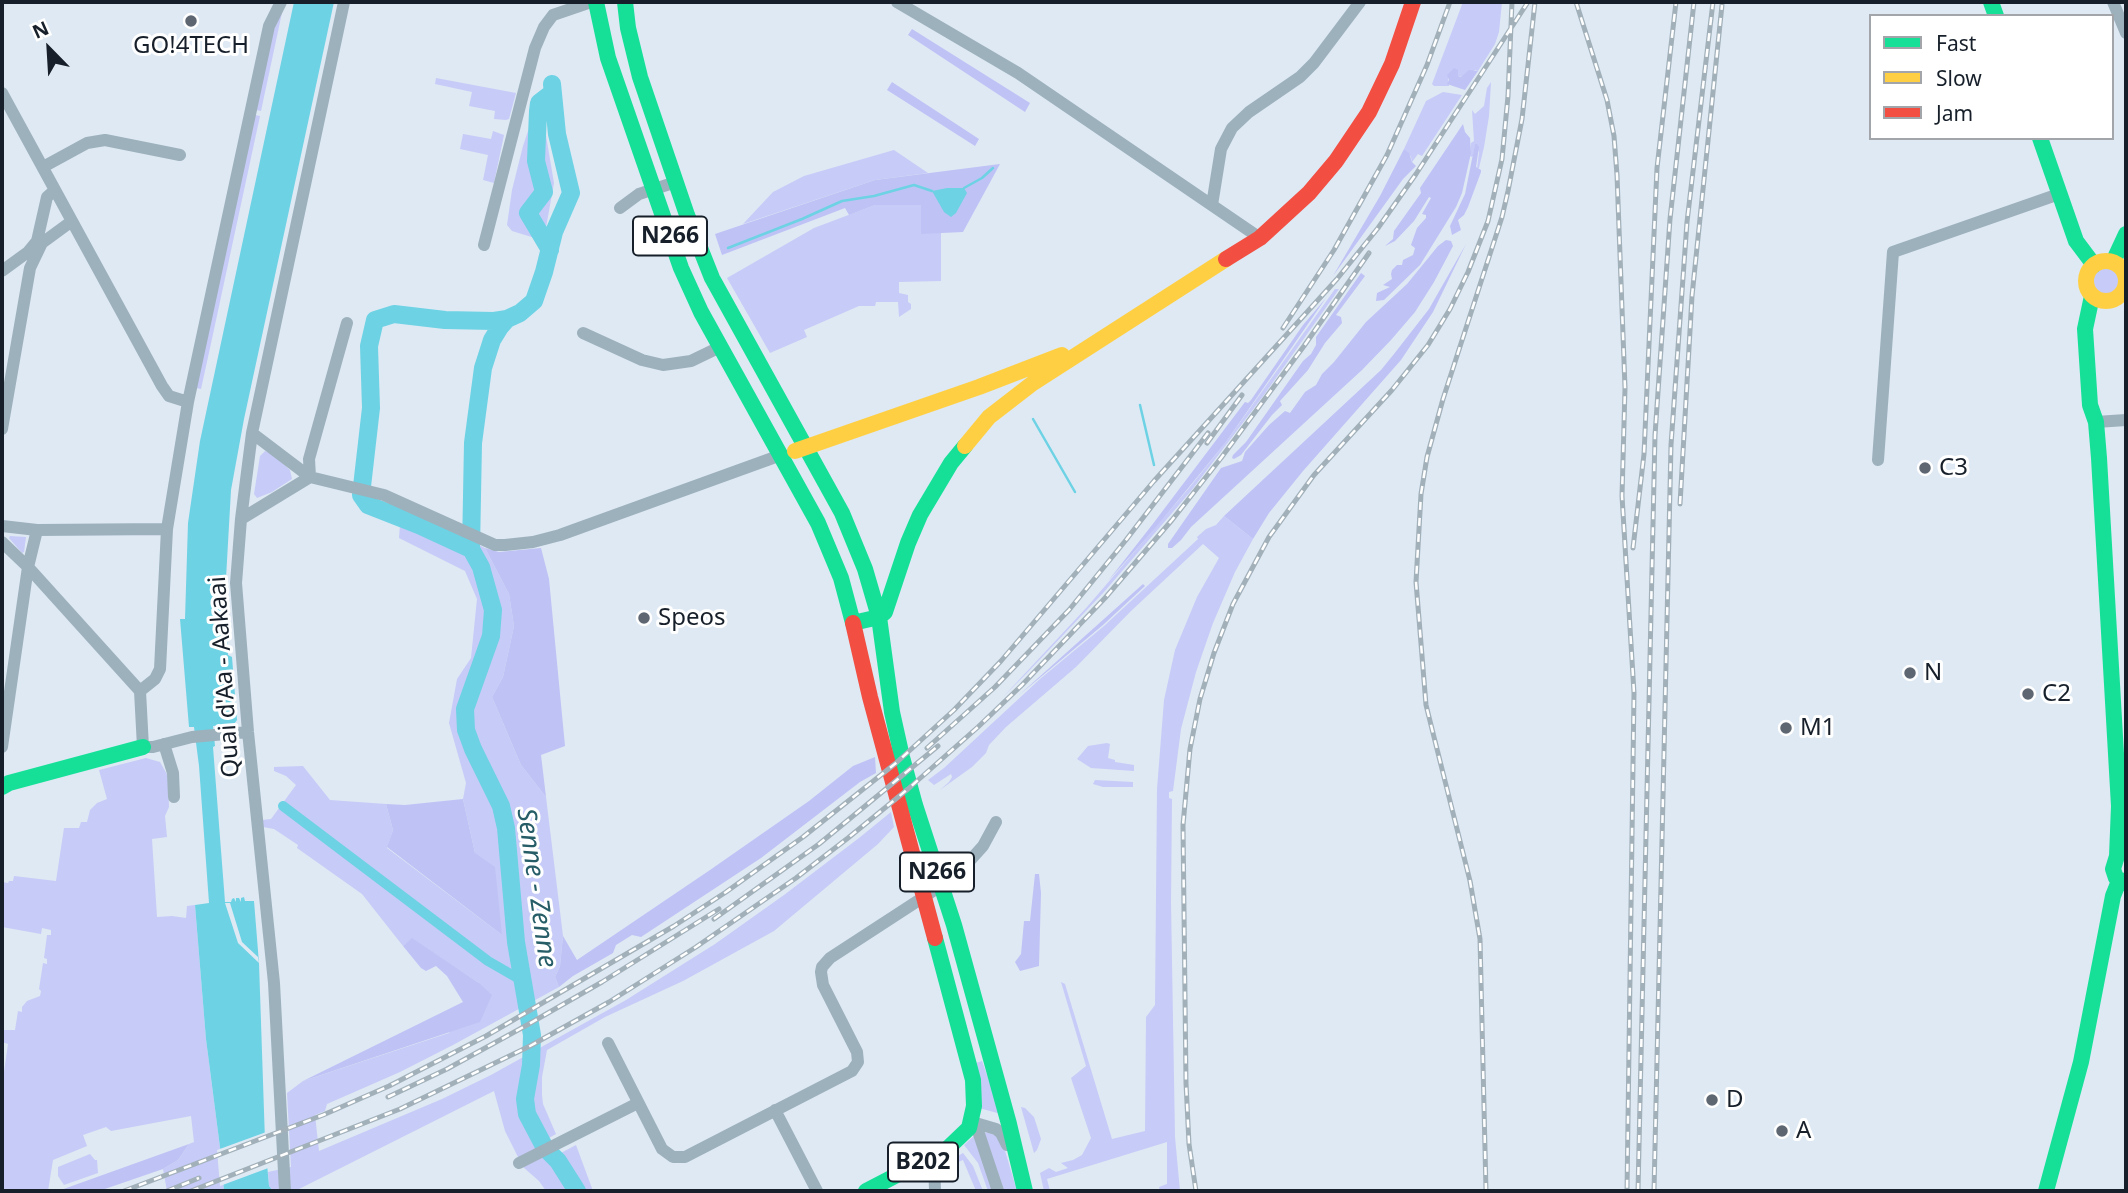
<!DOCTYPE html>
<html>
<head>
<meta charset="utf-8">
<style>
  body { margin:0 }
  #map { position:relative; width:2128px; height:1193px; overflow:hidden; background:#dee9f4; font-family:"Noto Sans",sans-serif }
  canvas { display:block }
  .frame { position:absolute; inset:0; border:4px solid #17202a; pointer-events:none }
  .legend { position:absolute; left:1869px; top:14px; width:245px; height:126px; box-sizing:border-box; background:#fff; border:2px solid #a2a6aa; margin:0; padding:9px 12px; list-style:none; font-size:21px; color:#17202a }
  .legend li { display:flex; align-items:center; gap:14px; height:35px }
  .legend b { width:35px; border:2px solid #a2a6aa }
  .north { position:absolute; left:14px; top:14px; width:70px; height:70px; -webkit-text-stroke:5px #fff; paint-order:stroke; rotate:336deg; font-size:19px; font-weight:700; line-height:28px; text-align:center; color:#17202a }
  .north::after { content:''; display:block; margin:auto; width:24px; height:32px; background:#17202a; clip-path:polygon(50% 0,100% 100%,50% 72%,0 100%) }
</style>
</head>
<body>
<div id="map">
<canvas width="2128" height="1193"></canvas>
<div class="frame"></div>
<ul class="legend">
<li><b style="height:9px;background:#16e098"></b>Fast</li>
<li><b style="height:9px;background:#ffcf43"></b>Slow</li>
<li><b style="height:9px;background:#f24e42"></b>Jam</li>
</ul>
<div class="north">N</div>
</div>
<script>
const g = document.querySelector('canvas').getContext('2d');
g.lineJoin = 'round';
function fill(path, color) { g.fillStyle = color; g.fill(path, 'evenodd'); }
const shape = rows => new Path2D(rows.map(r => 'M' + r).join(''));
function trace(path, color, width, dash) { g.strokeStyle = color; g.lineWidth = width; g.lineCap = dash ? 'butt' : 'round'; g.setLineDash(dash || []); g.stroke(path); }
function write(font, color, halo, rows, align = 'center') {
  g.font = font + ' "Noto Sans",sans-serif'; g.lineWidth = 6; g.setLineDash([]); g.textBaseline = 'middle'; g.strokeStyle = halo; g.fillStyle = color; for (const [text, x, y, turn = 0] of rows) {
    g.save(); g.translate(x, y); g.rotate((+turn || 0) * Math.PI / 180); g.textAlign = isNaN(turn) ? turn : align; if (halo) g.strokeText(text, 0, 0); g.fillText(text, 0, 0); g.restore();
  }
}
const green = shape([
  [1463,2,1502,2,1499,32,1495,44,1478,71,1475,70,1463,77,1458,76,1458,73,1448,78,1449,86,1434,86,1432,84],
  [283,8,261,111,256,110,275,24],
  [436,78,516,93,509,119,506,120,494,119,495,111,469,106,472,92,435,84],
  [1491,82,1489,116,1484,147,1479,168,1477,169,1479,152,1475,145,1473,156,1472,157,1470,156,1471,143,1474,141,1472,110,1475,114,1484,106,1487,88],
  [1443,92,1462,95,1422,156,1418,154,1412,162,1411,157,1404,149,1426,101],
  [535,110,542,112,554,183,545,233,538,239,512,231,507,225,512,190,523,146],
  [255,115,260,116,210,348,201,389,196,388],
  [493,131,504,135,494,183,483,180,488,155,460,149,463,134,491,139],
  [894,150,928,173,875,180,743,224,773,192,804,176],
  [875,205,921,205,921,233,941,233,941,281,899,282,899,293,908,295,908,302,911,304,911,309,899,317,898,302,876,302,875,306,859,306,804,330,807,337,770,353,727,278,814,228],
  '2092 280a14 14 0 1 1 28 0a14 14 0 1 1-28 0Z',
  [1335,289,1339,289,1264,395,1191,491,1104,592,1026,674,1003,697,1087,607,1189,488,1226,442],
  [265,451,271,453,290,470,292,479,272,492,257,498,254,494,260,456],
  [401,511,440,525,485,548,509,594,514,626,503,677,492,697,521,765,546,797,563,936,560,966,555,977,559,987,453,1045,400,1072,327,1104,325,1111,315,1115,319,1151,442,1099,491,1075,626,1000,715,944,784,895,859,838,891,812,894,827,878,844,774,931,683,981,605,1017,547,1050,542,1077,542,1095,543,1104,556,1134,547,1139,559,1154,576,1145,593,1191,546,1191,539,1181,523,1167,505,1131,494,1091,299,1189,298,1191,273,1191,269,1186,268,1172,291,1167,287,1093,303,1081,449,1033,479,983,412,939,403,946,362,894,297,848,298,845,274,829,263,827,262,820,271,819,296,785,286,776,274,771,274,767,303,766,330,800,386,804,393,830,387,848,502,935,475,853,463,799,466,783,449,723,457,679,471,658,477,599,465,571,399,538],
  [1224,516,1253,539,1235,572,1213,623,1196,672,1181,729,1173,791,1169,792,1169,798,1172,799,1171,902,1175,1137,1180,1191,1160,1191,1159,1187,1167,1184,1167,1142,1047,1179,1050,1191,1044,1191,1040,1173,1049,1168,1056,1172,1068,1168,1061,1163,1073,1160,1082,1155,1091,1138,1071,1078,1086,1066,1061,982,1065,984,1112,1139,1145,1131,1146,1017,1155,1005,1157,789,1164,700,1175,650,1197,597,1219,558,1203,544,1131,611,1076,667,1006,727,989,745,986,753,972,767,940,790,949,782,952,777,951,774,934,785,928,780,944,768,1040,679,1104,626,1198,539,1197,537,1206,529,1216,525],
  [10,536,26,537,24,552,22,553,9,538],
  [1107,743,1110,744,1108,758,1115,760,1115,762,1134,765,1134,771,1091,768,1077,759,1088,746],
  [146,758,160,762,168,776,169,807,165,816,167,837,152,839,157,917,172,916,186,918,187,906,195,905,206,1039,221,1155,224,1191,167,1191,163,1169,178,1160,189,1144,194,1142,191,1116,111,1131,106,1127,83,1135,87,1146,53,1160,48,1191,2,1191,2,1086,8,1044,2,1042,2,1030,15,1030,18,1011,22,1012,22,1007,27,1001,40,996,41,991,39,989,43,963,47,964,47,959,44,958,47,935,51,935,51,930,42,928,41,934,2,927,2,882,8,883,9,881,13,881,14,876,56,881,64,828,79,828,81,822,87,822,90,810,97,803,107,799,99,770],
  [1095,780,1133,782,1133,787,1103,787,1093,784],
  [982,1061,1001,1114,979,1108,976,1063],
  [1021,1107,1025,1108,1034,1117,1041,1139,1037,1150,1034,1153],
  [982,1132,990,1133,999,1137,1003,1144,1017,1191,1003,1191],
  [975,1135,994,1191,988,1191,978,1163,964,1145],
  [963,1153,973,1166,983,1191,976,1191,963,1160,946,1167,946,1163],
  [90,1154,95,1160,97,1160,98,1173,64,1185,58,1176,58,1167]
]);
const forest = shape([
  [912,29,1030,103,1025,112,908,35],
  [1454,68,1458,70,1458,76,1461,77,1469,70,1478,71,1465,90,1447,84,1449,80,1447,75],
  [892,82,979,139,975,146,887,90],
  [1463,124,1465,132,1470,138,1471,153,1462,193,1456,207,1420,265,1384,300,1376,301,1377,293,1390,287,1383,285,1392,279,1391,274,1392,270,1397,265,1402,265,1403,260,1413,255,1415,248,1411,245,1417,228,1426,218,1426,215,1422,214,1431,198,1429,197,1414,221,1395,241,1385,246,1393,239,1394,231,1421,193,1420,188],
  [1475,144,1477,144,1479,147,1476,167,1481,170,1481,172,1468,207,1464,215,1458,220,1461,230,1452,235,1450,226,1465,194],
  [1404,149,1409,153,1412,162,1416,166,1403,179,1333,276,1380,196],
  [1000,164,963,232,921,234,921,205,875,205,849,215,845,208,722,255,715,234,875,180],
  [1446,240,1451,241,1453,246,1434,282,1415,312,1391,340,1362,370,1191,527,1181,540,1172,548,1168,548,1168,544,1221,468,1242,461,1245,452,1269,425,1285,411,1290,413,1305,392,1316,385,1322,374,1334,362,1366,322,1407,284,1438,246],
  [1466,244,1433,312,1401,360,1303,471,1269,513,1253,539,1224,516,1381,370,1394,354,1429,309],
  [1361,273,1365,276,1336,315,1341,317,1342,323,1325,343,1308,370,1280,401,1282,405,1272,415,1241,455,1234,459,1232,458,1233,455,1246,442,1303,361,1311,354,1316,345,1316,337],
  [1326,298,1226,442,1157,526,1108,581,1152,525,1245,402,1248,403,1251,400,1303,325],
  [485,548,499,552,541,548,549,579,565,746,541,755,546,797,521,765,492,697,503,677,514,626,509,594],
  [1143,584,1145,586,1103,625,1018,696],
  [875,757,876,773,860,782,761,858,641,937,632,935,616,945,613,953,573,976,559,987,555,977,560,966,563,936,577,960,710,870,809,801,853,766],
  [463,799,475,853,495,867,502,935,387,847,393,830,386,804,405,805],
  [1035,874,1039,874,1041,893,1039,966,1020,971,1015,962,1021,954,1024,921,1030,921],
  [412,938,479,983,492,995,480,1022,303,1081,463,1002,447,976,436,966,426,971,421,968,403,946],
  [189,1144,178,1160,163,1169,99,1191,58,1191]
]);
const water = shape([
  [294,2,334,2,244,419,231,490,225,596,228,655,232,657,237,720,234,724,213,726,215,746,213,747,225,902,231,902,232,899,234,898,236,902,236,898,239,898,241,902,241,898,244,897,245,901,254,901,259,963,265,1141,269,1186,273,1191,224,1191,221,1155,206,1039,195,905,209,903,199,766,194,727,189,727,180,619,185,619,188,523,200,441],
  [947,188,964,188,967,193,956,213,951,217,944,212,932,191]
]);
const pier = shape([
  [225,903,230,903,242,942,258,957,259,963,238,943],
  [269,1131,271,1167,220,1186,217,1150]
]);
const stream = shape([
  [964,188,982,178,993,168],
  [728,248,802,219,842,201,874,196,914,185,932,191],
  [1140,405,1154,465],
  [1033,419,1075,492]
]);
const canal = shape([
  [283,806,488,961,521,980]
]);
const river = shape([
  [552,84,557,134,571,193,554,232,544,272,534,301,520,313,507,319,500,327,492,340,483,368,473,443,471,549,481,567,493,610,491,636,465,709,466,730,473,749,501,806,506,828,516,942,532,1035,531,1065,525,1099,527,1114,545,1148,558,1161,577,1191],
  [550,250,528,213,544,192,536,161,538,111,539,103,552,93],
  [471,549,419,525,368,505,361,495,371,408,369,346,375,320,394,314,445,320,494,321,507,319]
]);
const street = shape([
  [897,2,1018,73,1260,238],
  [2113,2,2126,33],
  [2,93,162,386,169,396,188,402],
  [43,167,87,143,105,140,180,155],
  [1212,205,1221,149,1232,128,1249,112,1300,77,1314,63,1360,2],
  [620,208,639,194,676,182],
  [484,245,535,48,544,27,553,15,591,2],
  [2,271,28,252,37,241,47,197,55,190],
  [583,333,642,360,663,365,691,361,720,347],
  [2096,422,2126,420],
  [2,429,30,268,42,243,72,221],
  [252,433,310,477,384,495,495,545,505,545,533,542,560,535,781,455],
  [1878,460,1893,252,2059,194],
  [310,477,309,459,347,323],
  [241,519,310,477],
  [2,526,37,530,167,529],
  [2,542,28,567,140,691],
  [140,691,155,679,160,669,167,529,188,402,269,26,281,2],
  [140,691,143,747,153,747,192,737,248,732],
  [164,744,173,773,174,797],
  [2,747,28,567,37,530],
  [608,1043,662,1149,673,1157,685,1157,852,1071,858,1062,857,1052,823,985,821,972,822,967,830,958,956,876,983,846,996,822],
  [775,1110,817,1191],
  [972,1122,996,1129,1001,1133,1007,1145],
  [972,1122,978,1131,998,1191],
  [934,1157,935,1191],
  [519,1163,638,1103],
  [285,1191,274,983,248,732,236,583,241,519,252,433,344,2]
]);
const fast = shape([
  [596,2,608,58,681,268,701,312,818,523,841,578,853,623,879,617,885,612,908,543,920,515,951,463,965,446],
  [625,2,628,28,640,77,687,215,712,278,842,513,865,569,879,617],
  [1991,2,1996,16],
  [2040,138,2076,241,2094,265],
  [2113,262,2126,234],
  [2092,296,2085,329,2090,405,2096,422,2099,458,2119,806,2117,856,2113,869,2116,878,2126,883],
  [879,617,892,712,902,757,915,805,954,925,1009,1124,1025,1191],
  [2,787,9,783,143,747],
  [866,1191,947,1149,969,1128,974,1106,973,1080,935,938],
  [2046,1191,2081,1062,2113,896,2119,881]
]);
const slow = shape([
  '2086 281a20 20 0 1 1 40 0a20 20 0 1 1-40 0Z',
  [965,446,989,417,1033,383,1226,259],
  [795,451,979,387,1062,355]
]);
const jam = shape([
  [1226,259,1260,238,1309,193,1336,161,1369,112,1392,64,1413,2],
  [853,623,870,697,935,938]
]);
const rail = shape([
  [1576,2,1607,100,1614,136,1617,175,1625,388,1622,496,1634,693,1627,1191],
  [1283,328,1334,250,1387,155,1427,65,1450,2],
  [1207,443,1242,395],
  [1680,504,1692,296,1722,5],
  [1633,548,1644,454,1657,168,1676,2],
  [927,748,995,687,1069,610,1126,540,1208,433],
  [714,919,819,844,938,746],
  [388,1097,447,1069,527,1025,602,982,719,909],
  [124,1191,323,1115,389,1086,486,1036,674,926,726,892,803,837,896,763,954,710,1001,661,1154,481,1337,279,1378,228,1416,174,1528,2],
  [167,1191,199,1178],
  [191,1191,400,1109,530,1046,609,1002,696,947,796,878,848,838,908,789,978,727,1022,685,1105,598,1172,520,1221,458,1304,346,1369,253],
  [1196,1191,1189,1144,1186,1083,1183,825,1190,749,1200,699,1214,653,1233,604,1269,537,1314,475,1392,390,1428,345,1450,309,1468,272,1488,221,1502,159,1508,96,1512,2],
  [1486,1191,1480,939,1470,881,1426,705,1416,582,1421,494,1427,457,1443,399,1502,217,1508,191,1522,119,1535,2],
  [1638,1191,1655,435,1670,219,1694,2],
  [1654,1191,1671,445,1687,222,1713,2]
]);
const markers = [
  [191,21,7,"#5d6671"],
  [1925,468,7,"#5d6671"],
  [644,618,7,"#5d6671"],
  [1910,673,7,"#5d6671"],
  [2028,694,7,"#5d6671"],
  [1786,728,7,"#5d6671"],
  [1712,1100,7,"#5d6671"],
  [1782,1131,7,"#5d6671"]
];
const shields = [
  [670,236,74],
  [937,872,74],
  [923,1162,70]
];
const shieldNames = [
  ["N266",670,236],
  ["N266",937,872],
  ["B202",923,1162]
];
const poiNames = [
  ["GO!4TECH",191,46,"center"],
  ["C3",1939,468],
  ["Speos",658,618],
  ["N",1924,673],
  ["C2",2042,694],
  ["M1",1800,728],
  ["D",1726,1100],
  ["A",1796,1131]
];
const streetNames = [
  ["Quai d'Aa - Aakaai",225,677,-94]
];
const waterNames = [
  ["Senne - Zenne",536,888,82]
];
fill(green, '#c7cbf7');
fill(forest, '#bfc2f5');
fill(water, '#6dd2e4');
fill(pier, '#dee9f4');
trace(stream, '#6dd2e4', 2.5);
trace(canal, '#6dd2e4', 10);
trace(river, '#6dd2e4', 18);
trace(street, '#9db1bc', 12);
trace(fast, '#16e098', 16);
trace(slow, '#ffcf43', 16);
trace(jam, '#f24e42', 16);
trace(rail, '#a2b0b9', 5);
trace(rail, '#fff', 2.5, [8]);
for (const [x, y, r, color] of markers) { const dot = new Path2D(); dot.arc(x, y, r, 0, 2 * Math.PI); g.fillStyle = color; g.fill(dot); trace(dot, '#fff', 2.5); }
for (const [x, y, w] of shields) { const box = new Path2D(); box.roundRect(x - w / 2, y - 19.5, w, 39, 5); g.fillStyle = '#fff'; g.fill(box); trace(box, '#17202a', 2); }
write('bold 23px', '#17202a', null, shieldNames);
write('24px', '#17202a', '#fff', poiNames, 'left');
write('24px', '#17202a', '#fff', streetNames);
write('italic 26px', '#265d67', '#fff', waterNames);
</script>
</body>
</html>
